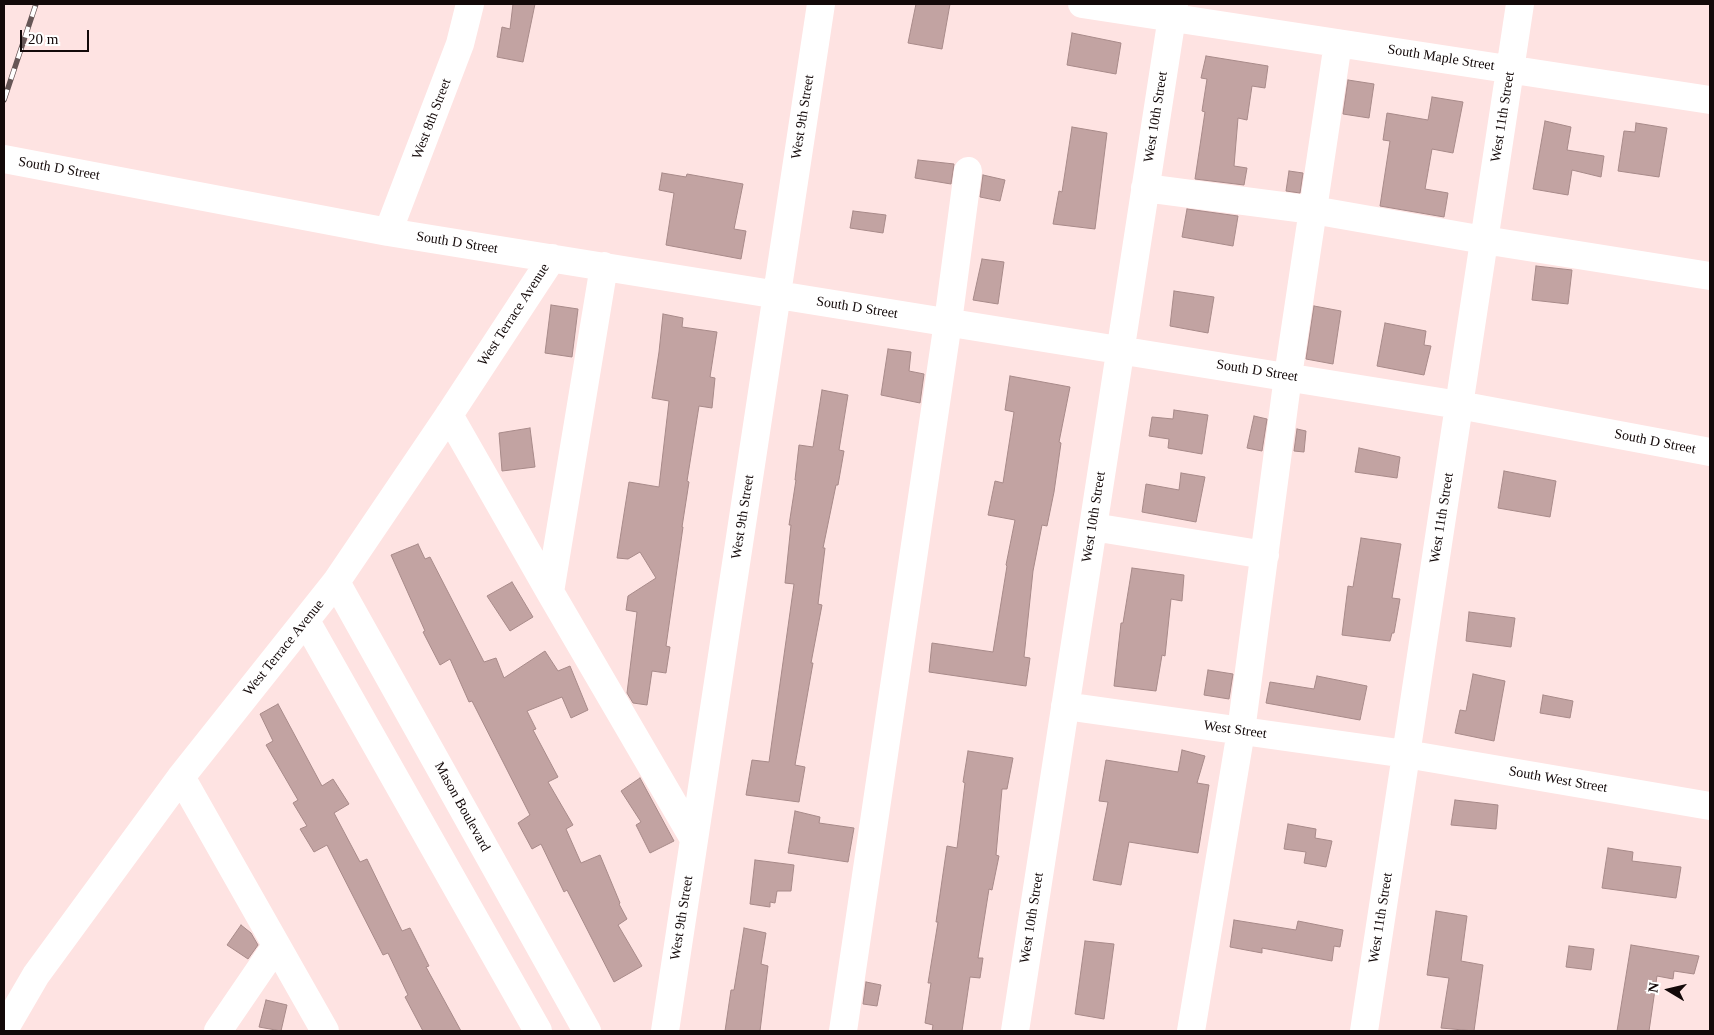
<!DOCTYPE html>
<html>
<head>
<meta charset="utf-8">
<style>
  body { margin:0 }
  #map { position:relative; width:1714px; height:1035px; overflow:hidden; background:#fee3e2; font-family:"Times New Roman",serif }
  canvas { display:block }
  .frame { position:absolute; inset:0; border:5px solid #130909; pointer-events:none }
  .north { position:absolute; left:1644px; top:965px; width:50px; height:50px; -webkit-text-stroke:4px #fff; paint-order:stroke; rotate:279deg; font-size:14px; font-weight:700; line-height:20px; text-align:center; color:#130909 }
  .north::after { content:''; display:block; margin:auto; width:18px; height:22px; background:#130909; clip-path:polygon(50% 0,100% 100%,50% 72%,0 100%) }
  .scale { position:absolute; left:20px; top:30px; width:69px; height:22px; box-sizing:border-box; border:2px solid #130909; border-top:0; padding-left:6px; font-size:15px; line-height:18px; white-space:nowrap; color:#130909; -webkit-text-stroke:4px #fff; paint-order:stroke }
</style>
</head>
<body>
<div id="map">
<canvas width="1714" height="1035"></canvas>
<div class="frame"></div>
<div class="north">N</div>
<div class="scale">20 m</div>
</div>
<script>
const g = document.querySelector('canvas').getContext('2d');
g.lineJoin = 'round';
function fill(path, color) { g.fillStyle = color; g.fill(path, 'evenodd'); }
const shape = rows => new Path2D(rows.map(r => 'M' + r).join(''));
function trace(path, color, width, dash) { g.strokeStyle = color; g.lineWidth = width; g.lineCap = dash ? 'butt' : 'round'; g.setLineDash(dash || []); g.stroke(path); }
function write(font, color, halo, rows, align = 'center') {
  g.font = font + ' "Times New Roman",serif'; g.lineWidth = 5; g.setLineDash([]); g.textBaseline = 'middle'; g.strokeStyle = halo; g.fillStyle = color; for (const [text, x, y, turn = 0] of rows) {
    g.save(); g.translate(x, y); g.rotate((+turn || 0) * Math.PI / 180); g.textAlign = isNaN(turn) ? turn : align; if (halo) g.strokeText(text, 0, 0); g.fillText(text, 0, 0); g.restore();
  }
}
const building = shape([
  [513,4,535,4,523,62,497,57,502,27,510,29,513,4],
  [916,4,950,4,942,49,908,43,916,4],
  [1072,33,1121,43,1116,74,1067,65,1072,33],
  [1206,56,1268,66,1265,88,1252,86,1247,120,1238,118,1234,166,1247,168,1244,185,1195,179,1205,112,1202,111,1207,79,1201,78,1206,56],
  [1348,80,1374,84,1369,118,1343,114,1348,80],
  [1432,97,1463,102,1453,153,1432,149,1425,189,1448,193,1444,217,1380,206,1390,141,1383,140,1387,113,1428,120,1432,97],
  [1545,121,1571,127,1567,150,1604,156,1601,177,1572,170,1568,195,1533,189,1545,121],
  [1636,123,1667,128,1659,177,1618,171,1624,131,1635,132,1636,123],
  [1072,127,1107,133,1095,229,1053,224,1059,191,1062,192,1072,127],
  [918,160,954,164,951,184,915,178,918,160],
  [1289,171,1303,173,1300,193,1286,191,1289,171],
  [662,173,686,177,687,174,743,184,734,229,746,231,741,259,666,245,674,193,659,190,662,173],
  [983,175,1005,180,1000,201,980,197,983,175],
  [1187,209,1238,216,1233,246,1182,237,1187,209],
  [853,211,886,215,883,233,850,228,853,211],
  [982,259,1004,262,998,304,973,300,982,259],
  [1536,266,1572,270,1568,304,1532,300,1536,266],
  [1174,291,1214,297,1208,333,1170,326,1174,291],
  [551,305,578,309,572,357,545,353,551,305],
  [1314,306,1341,311,1333,364,1306,359,1314,306],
  [663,314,683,318,682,327,717,332,710,377,715,378,712,408,699,406,687,481,689,482,682,527,683,527,666,646,670,647,666,673,652,671,647,705,633,703,627,693,637,612,626,610,628,596,656,578,640,552,628,559,617,558,629,482,659,487,669,401,652,398,659,352,663,314],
  [1385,323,1426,331,1424,345,1431,346,1424,375,1377,366,1385,323],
  [888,349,911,352,909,371,924,374,920,403,881,395,888,349],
  [1010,376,1070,387,1059,442,1061,443,1054,492,1047,526,1042,525,1033,571,1024,657,1030,658,1026,686,929,672,932,643,993,652,1007,566,1006,565,1015,520,988,515,995,481,1003,483,1014,412,1005,410,1010,376],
  [822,390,848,395,839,450,844,451,838,485,836,485,823,548,825,548,818,604,822,605,811,663,813,663,795,765,805,767,799,802,746,795,752,760,769,762,794,584,785,583,791,525,789,525,796,480,795,480,799,445,813,447,822,390],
  [1174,410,1208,415,1202,454,1168,448,1169,439,1149,436,1152,417,1173,419,1174,410],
  [1254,416,1267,419,1262,451,1247,448,1254,416],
  [530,428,535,467,502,471,499,433,530,428],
  [1297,429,1306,431,1304,452,1294,451,1297,429],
  [1359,448,1400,457,1397,478,1355,472,1359,448],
  [1504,471,1556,481,1550,517,1498,508,1504,471],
  [1181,473,1205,477,1196,522,1142,512,1146,484,1179,490,1181,473],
  [1361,538,1401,544,1392,598,1400,599,1394,633,1392,633,1390,641,1342,635,1348,586,1353,587,1361,538],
  [418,544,425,559,430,557,484,662,496,658,504,678,545,651,558,671,570,666,588,710,571,718,562,697,527,711,536,729,533,730,558,777,548,782,573,825,566,829,581,863,600,855,620,903,619,904,627,919,618,925,642,966,614,982,567,890,564,892,541,844,532,849,518,823,530,815,472,701,469,702,450,659,440,665,423,632,425,631,391,555,418,544],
  [1132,568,1184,575,1182,601,1171,599,1165,656,1162,655,1156,691,1114,686,1121,623,1123,623,1132,568],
  [512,582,533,617,510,631,487,596,512,582],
  [1469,612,1515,618,1511,647,1466,641,1469,612],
  [1208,670,1233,674,1229,699,1204,695,1208,670],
  [1473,674,1505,681,1494,741,1455,733,1460,710,1466,711,1473,674],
  [1317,676,1367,686,1360,720,1266,703,1270,682,1314,689,1317,676],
  [1543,695,1573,701,1570,718,1540,713,1543,695],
  [278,704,322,786,333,779,349,804,334,813,360,862,367,859,402,931,410,928,429,966,426,967,461,1031,423,1031,405,997,408,995,388,953,383,955,327,845,314,852,300,829,307,826,293,803,298,800,266,745,273,741,260,714,278,704],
  [1182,750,1205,756,1197,783,1209,785,1198,853,1129,842,1121,885,1093,880,1108,802,1099,801,1106,760,1178,772,1182,750],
  [968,751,1013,758,1007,789,1002,789,996,855,999,856,992,890,989,889,978,958,983,958,980,978,970,977,962,1031,932,1031,933,1025,925,1023,931,983,928,983,938,922,936,922,947,846,957,848,965,783,963,782,968,751],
  [640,778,674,841,650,853,636,825,641,822,621,791,640,778],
  [1455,800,1498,805,1496,829,1451,825,1455,800],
  [795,811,820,817,819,823,854,828,848,862,788,853,795,811],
  [1288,824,1316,829,1315,838,1332,841,1326,867,1304,863,1306,852,1284,849,1288,824],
  [1608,848,1633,852,1632,861,1681,867,1676,898,1602,888,1608,848],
  [755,860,794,865,791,891,777,891,775,903,770,902,770,907,750,904,755,860],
  [1436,911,1467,916,1461,961,1483,965,1474,1031,1441,1028,1449,978,1427,975,1436,911],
  [1234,920,1296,930,1298,921,1343,930,1340,947,1334,946,1332,961,1262,948,1262,953,1230,947,1234,920],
  [241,925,251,933,258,945,248,959,227,945,241,925],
  [744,928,766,933,761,964,768,966,760,1031,725,1031,731,990,734,990,744,928],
  [1085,941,1114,944,1104,1019,1075,1014,1085,941],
  [1631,945,1699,956,1694,974,1674,971,1673,979,1657,976,1649,1031,1617,1031,1631,945],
  [1569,946,1594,949,1591,970,1566,967,1569,946],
  [866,982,881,985,877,1006,863,1004,866,982],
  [266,1000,287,1005,281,1031,259,1027,266,1000]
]);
const minor = shape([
  [1082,4,1710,100],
  [4,159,388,232,1459,405,1710,452],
  [1145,188,1313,210,1484,240,1710,276],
  [388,232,460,44,470,4],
  [449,415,550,592,694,839],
  [1093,527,1265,555],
  [336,582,587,1031],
  [550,592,604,266],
  [306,621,538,1031],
  [1065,706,1406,754,1710,806],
  [181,777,325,1031],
  [4,1030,36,975,181,777,336,582,449,415,552,258],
  [218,1031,276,946],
  [665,1031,821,4],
  [843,1031,948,322,968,171],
  [1015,1031,1174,4],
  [1191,1031,1241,731,1288,376,1338,43],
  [1364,1031,1520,4]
]);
const rail = shape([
  [4,100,36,4]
]);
const streetNames = [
  ["South Maple Street",1441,58,9],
  ["West 9th Street",803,117,-81],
  ["West 10th Street",1156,117,-81],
  ["West 11th Street",1503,117,-81],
  ["West 8th Street",432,119,-69],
  ["South D Street",59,169,10],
  ["South D Street",457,243,9],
  ["South D Street",857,308,9],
  ["West Terrace Avenue",514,315,-57],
  ["South D Street",1257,371,9],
  ["South D Street",1655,442,11],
  ["West 9th Street",743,517,-81],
  ["West 10th Street",1094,517,-81],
  ["West 11th Street",1442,518,-81],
  ["West Terrace Avenue",284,648,-51],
  ["West Street",1235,730,8],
  ["South West Street",1558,780,10],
  ["Mason Boulevard",462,807,61],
  ["West 9th Street",682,918,-81],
  ["West 10th Street",1032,918,-81],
  ["West 11th Street",1381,918,-81]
];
fill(building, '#c2a3a2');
trace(building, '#a88a89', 1);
trace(minor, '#fff', 28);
trace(rail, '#665656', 5.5);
trace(rail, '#fff', 4, [11]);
write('14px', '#130909', '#fff', streetNames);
</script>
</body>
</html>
